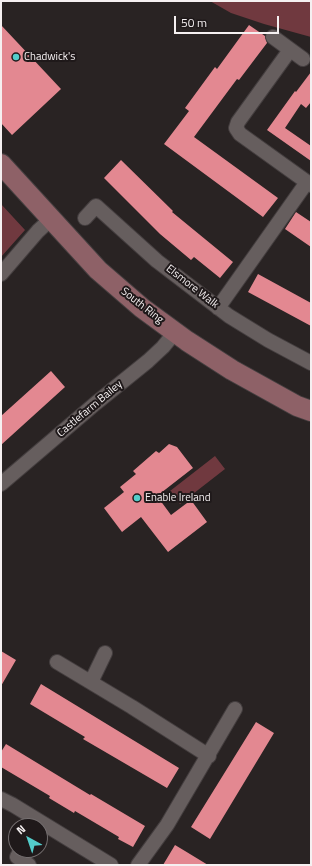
<!DOCTYPE html>
<html>
<head>
<meta charset="utf-8">
<style>
  body { margin:0 }
  #map { position:relative; width:312px; height:866px; overflow:hidden; background:#292323; font-family:"Titillium Web",sans-serif }
  canvas { display:block }
  .frame { position:absolute; inset:0; border:2px solid #f5f0f1; pointer-events:none }
  .north { position:absolute; left:8px; top:818px; width:40px; height:40px; box-sizing:border-box; background:#1f191a; border:1px solid #756f70; border-radius:50%; rotate:320deg; font-size:11px; font-weight:700; line-height:16px; text-align:center; color:#f5f0f1 }
  .north::after { content:''; display:block; margin:auto; width:14px; height:18px; background:#53cdcb; clip-path:polygon(50% 0,100% 100%,50% 72%,0 100%) }
  .scale { position:absolute; left:174px; top:16px; width:105px; height:18px; box-sizing:border-box; border:2px solid #f5f0f1; border-top:0; padding-left:5px; font-size:12px; line-height:14px; white-space:nowrap; color:#f5f0f1; -webkit-text-stroke:3px #1f191a; paint-order:stroke }
</style>
</head>
<body>
<div id="map">
<canvas width="312" height="866"></canvas>
<div class="frame"></div>
<div class="north">N</div>
<div class="scale">50 m</div>
</div>
<script>
const g = document.querySelector('canvas').getContext('2d');
g.lineJoin = 'round';
function fill(path, color) { g.fillStyle = color; g.fill(path, 'evenodd'); }
const shape = rows => new Path2D(rows.map(r => 'M' + r).join(''));
function trace(path, color, width, dash) { g.strokeStyle = color; g.lineWidth = width; g.lineCap = dash ? 'butt' : 'round'; g.setLineDash(dash || []); g.stroke(path); }
function write(font, color, halo, rows, align = 'center') {
  g.font = font + ' "Titillium Web",sans-serif'; g.lineWidth = 4; g.setLineDash([]); g.textBaseline = 'middle'; g.strokeStyle = halo; g.fillStyle = color; for (const [text, x, y, turn = 0] of rows) {
    g.save(); g.translate(x, y); g.rotate((+turn || 0) * Math.PI / 180); g.textAlign = isNaN(turn) ? turn : align; if (halo) g.strokeText(text, 0, 0); g.fillText(text, 0, 0); g.restore();
  }
}
const green = shape([
  [210,1,311,1,311,37,264,24,231,13],
  [1,204,25,230,1,257],
  [215,456,225,469,180,504,170,491]
]);
const building = shape([
  [1,25,61,89,12,135,1,123],
  [249,25,265,36,267,43,239,80,237,79,194,137,278,198,263,217,164,144,189,111,185,108,215,67,217,69],
  [311,72,311,102,306,108,301,104,285,128,311,146,311,161,267,130,295,91,296,92],
  [121,160,173,211,172,212,233,262,220,278,194,257,191,260,160,234,104,178],
  [296,212,311,222,311,247,285,229],
  [258,274,311,303,311,326,248,292],
  [51,371,65,387,1,445,1,416],
  [169,444,177,447,193,468,157,496,171,515,191,500,207,522,168,552,141,517,122,532,104,508,124,492,120,487,136,474,133,471,156,451,159,453],
  [1,651,16,660,1,686],
  [41,684,179,768,167,788,83,739,85,737,30,704],
  [256,722,274,733,210,839,191,827],
  [6,744,90,795,91,794,145,826,133,847,118,839,119,837,75,811,74,813,49,798,50,796,1,767,1,752],
  [175,845,185,851,208,865,163,865]
]);
const minor = shape([
  [273,37,303,59],
  [290,50,238,122,236,128,240,134,311,185],
  [85,218,96,206,157,261,229,316,268,340,311,363],
  [1,274,38,231,51,219],
  [218,308,307,182],
  [1,484,96,403,148,361,163,347,176,331],
  [57,662,132,707,209,756],
  [91,682,105,653],
  [1,799,13,805,111,865],
  [21,850,17,857,29,865],
  [138,865,167,825,235,709]
]);
const secondary = shape([
  [1,164,98,270,142,308,187,341,232,370,297,406,311,411]
]);
const markers = [
  [16,57,4,"#53cdcb"],
  [137,498,4,"#53cdcb"]
];
const poiNames = [
  ["Chadwick's",24,57],
  ["Enable Ireland",145,498]
];
const streetNames = [
  ["Elsmore Walk",192,287,38],
  ["South Ring",142,306,38],
  ["Castlefarm Bailey",90,409,-40]
];
fill(green, '#70393f');
fill(building, '#e38891');
trace(minor, '#443e3f', 16);
trace(secondary, '#443e3f', 22);
trace(minor, '#665e5e', 14);
trace(secondary, '#8e6167', 20);
for (const [x, y, r, color] of markers) { const dot = new Path2D(); dot.arc(x, y, r, 0, 2 * Math.PI); g.fillStyle = color; g.fill(dot); trace(dot, '#1f191a', 1.5); }
write('11px', '#f5f0f1', '#1f191a', poiNames, 'left');
write('11px', '#f5f0f1', '#1f191a', streetNames);
</script>
</body>
</html>
